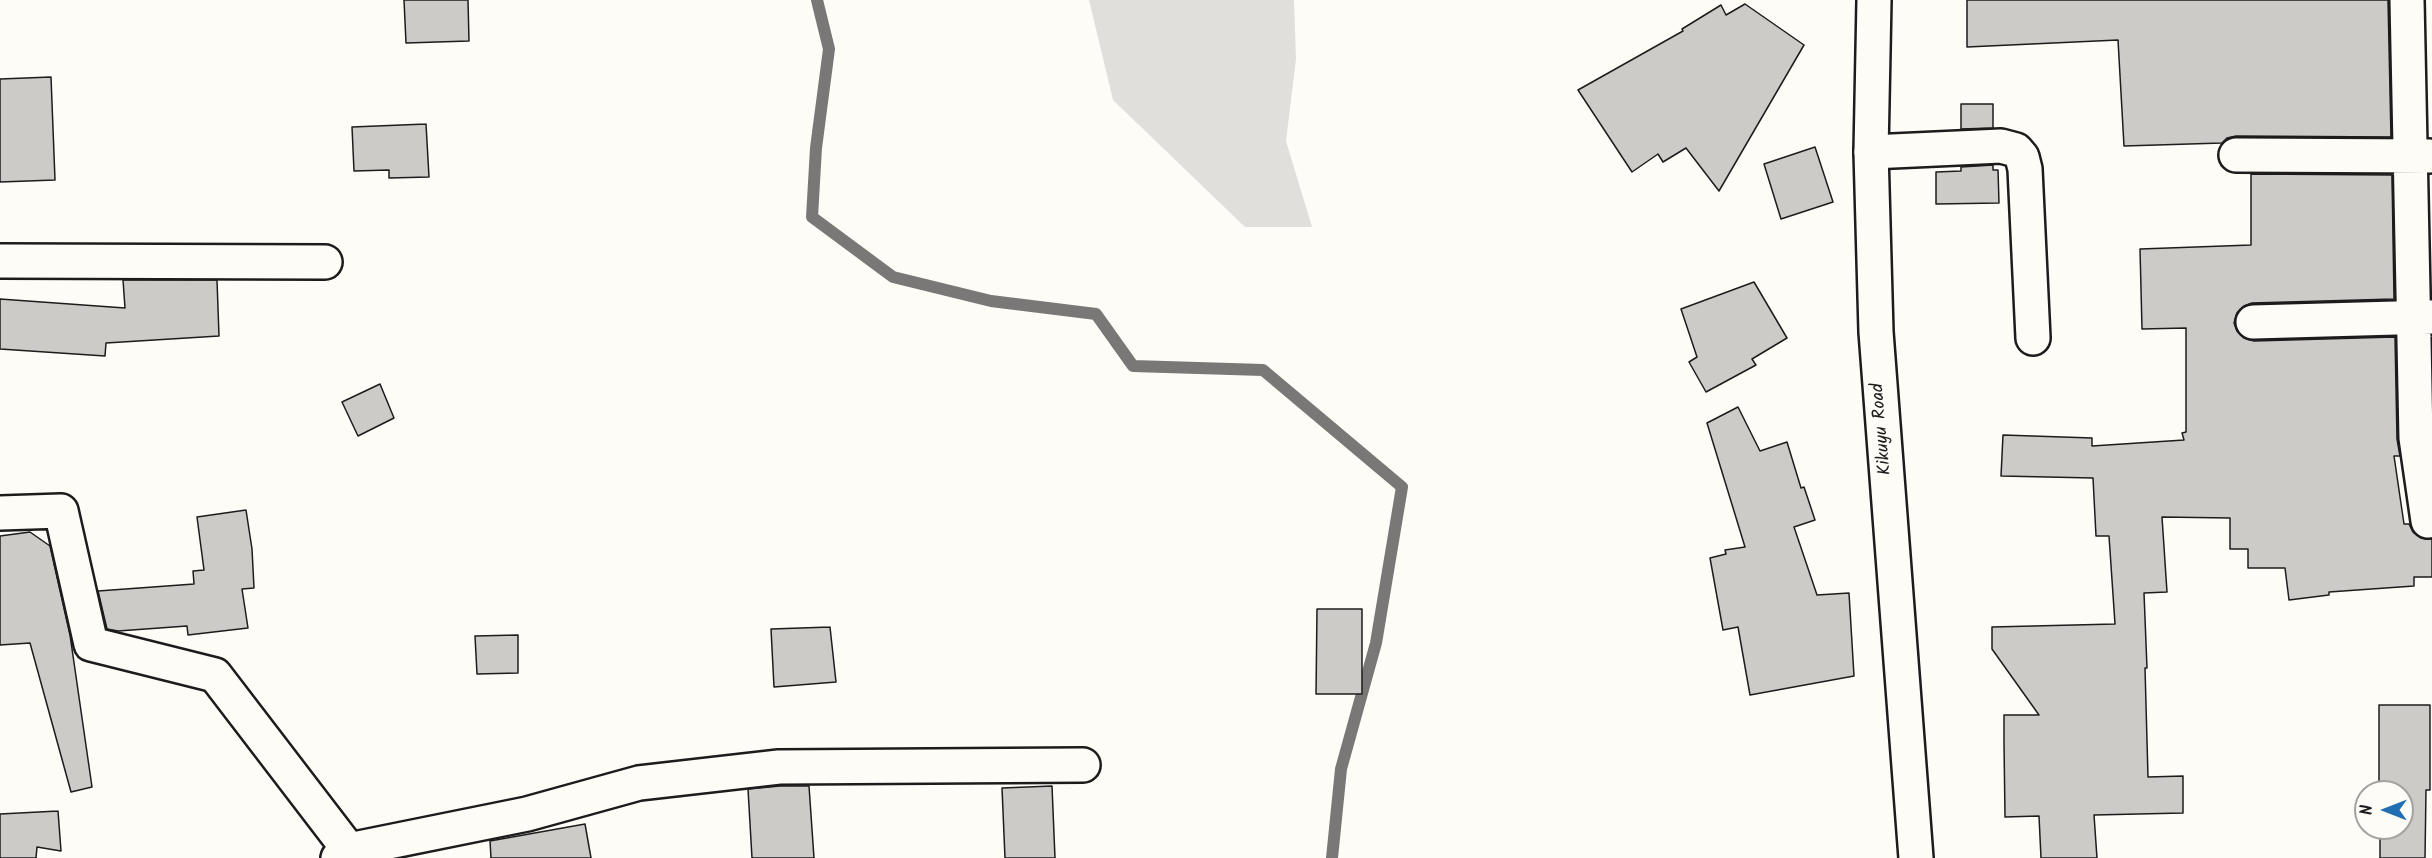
<!DOCTYPE html>
<html>
<head>
<meta charset="utf-8">
<style>
  body { margin:0 }
  #map { position:relative; width:2432px; height:858px; overflow:hidden; background:#fdfcf7; font-family:Kalam,sans-serif }
  canvas { display:block }
  .north { position:absolute; left:2354px; top:780px; width:60px; height:60px; box-sizing:border-box; background:#fdfcf7; border:2px solid #a3a29f; border-radius:50%; rotate:270deg; font-size:16px; font-weight:700; line-height:24px; text-align:center; color:#1c1c1c }
  .north::after { content:''; display:block; margin:auto; width:21px; height:27px; background:#1f6fb2; clip-path:polygon(50% 0,100% 100%,50% 72%,0 100%) }
</style>
</head>
<body>
<div id="map">
<canvas width="2432" height="858"></canvas>
<div class="north">N</div>
</div>
<script>
const g = document.querySelector('canvas').getContext('2d');
g.lineJoin = 'round';
function fill(path, color) { g.fillStyle = color; g.fill(path, 'evenodd'); }
const shape = rows => new Path2D(rows.map(r => 'M' + r).join(''));
function trace(path, color, width, dash) { g.strokeStyle = color; g.lineWidth = width; g.lineCap = dash ? 'butt' : 'round'; g.setLineDash(dash || []); g.stroke(path); }
function write(font, color, halo, rows, align = 'center') {
  g.font = font + ' Kalam,sans-serif'; g.lineWidth = 5; g.setLineDash([]); g.textBaseline = 'middle'; g.strokeStyle = halo; g.fillStyle = color; for (const [text, x, y, turn = 0] of rows) {
    g.save(); g.translate(x, y); g.rotate((+turn || 0) * Math.PI / 180); g.textAlign = isNaN(turn) ? turn : align; if (halo) g.strokeText(text, 0, 0); g.fillText(text, 0, 0); g.restore();
  }
}
const green = shape([
  [1089,0,1294,0,1296,59,1286,141,1312,227,1245,227,1113,100]
]);
const stream = shape([
  [817,0,829,49,816,148,812,217,893,277,991,301,1096,314,1133,366,1263,370,1402,487,1376,643,1341,769,1332,858]
]);
const building = shape([
  [404,0,468,0,469,41,406,43,404,0],
  [1967,0,2388,0,2391,137,2236,136,2227,138,2222,143,2124,146,2118,40,1967,47,1967,0],
  [1745,4,1804,45,1719,191,1686,148,1663,162,1658,154,1632,172,1578,90,1683,31,1682,29,1721,5,1726,15,1745,4],
  [51,77,55,180,0,182,0,79,51,77],
  [1961,104,1993,104,1993,128,1961,129,1961,104],
  [426,124,429,177,389,178,389,170,354,171,352,127,426,124],
  [1815,147,1833,202,1781,219,1764,164,1815,147],
  [1993,165,1993,170,1998,170,1999,203,1936,204,1936,172,1961,171,1961,167,1993,165],
  [2251,174,2392,175,2394,299,2252,303,2244,306,2237,313,2234,323,2237,331,2244,338,2254,341,2395,337,2397,439,2400,456,2394,456,2404,524,2409,524,2413,532,2421,538,2432,539,2432,577,2414,577,2414,586,2329,592,2329,595,2289,600,2285,568,2248,568,2248,549,2230,549,2230,518,2162,517,2167,592,2144,593,2147,668,2145,668,2148,777,2183,776,2183,813,2094,815,2097,858,2041,858,2039,816,2005,817,2004,743,2004,715,2039,715,1992,649,1992,627,2115,624,2109,536,2096,536,2093,478,2001,476,2003,435,2092,438,2092,446,2184,440,2182,433,2186,432,2186,328,2142,329,2140,249,2251,245,2251,174],
  [123,280,217,280,219,336,106,343,105,356,0,349,0,299,125,308,123,280],
  [1754,282,1787,338,1752,359,1756,365,1706,392,1689,362,1697,357,1681,309,1754,282],
  [380,384,394,418,358,436,342,402,380,384],
  [1738,407,1760,451,1787,442,1801,488,1804,487,1815,520,1794,527,1817,595,1849,593,1854,676,1750,695,1738,627,1723,630,1710,558,1726,554,1725,550,1745,547,1707,423,1738,407],
  [246,510,252,549,254,588,242,589,248,628,188,635,187,626,118,631,107,629,98,591,194,584,193,571,204,570,197,517,246,510],
  [30,532,50,546,70,635,92,787,71,792,30,643,0,645,0,536,30,532],
  [1317,609,1362,609,1362,694,1316,694,1317,609],
  [830,627,836,682,774,687,771,629,830,627],
  [518,635,518,673,477,674,475,636,518,635],
  [2379,705,2430,705,2430,790,2426,790,2425,858,2380,858,2380,828,2402,828,2402,792,2379,792,2379,705],
  [780,786,809,786,814,858,752,858,748,789,780,786],
  [1052,786,1055,858,1005,858,1002,788,1052,786],
  [58,811,61,851,37,847,36,858,0,858,0,814,58,811],
  [585,824,591,858,491,858,490,841,585,824]
]);
const minor = shape([
  [2407,0,2416,438,2428,521],
  [1871,152,2001,146,2016,150,2022,157,2025,169,2033,338],
  [2236,155,2429,156],
  [0,261,325,262],
  [2253,322,2432,317],
  [0,513,61,511,91,644,215,675,349,850],
  [338,858,349,850,527,814,639,783,779,767,1083,765]
]);
const secondary = shape([
  [1874,0,1871,152,1876,332,1916,858]
]);
const streetNames = [
  ["Kikuyu Road",1883,429,-95]
];
fill(green, '#e0dfdb');
trace(stream, '#797876', 12);
fill(building, '#cccbc8');
trace(building, '#1c1c1c', 1.5);
trace(minor, '#1c1c1c', 38);
trace(secondary, '#1c1c1c', 38);
trace(minor, '#fdfcf7', 33);
trace(secondary, '#fdfcf7', 33);
write('18px', '#1c1c1c', '#fdfcf7', streetNames);
</script>
</body>
</html>
